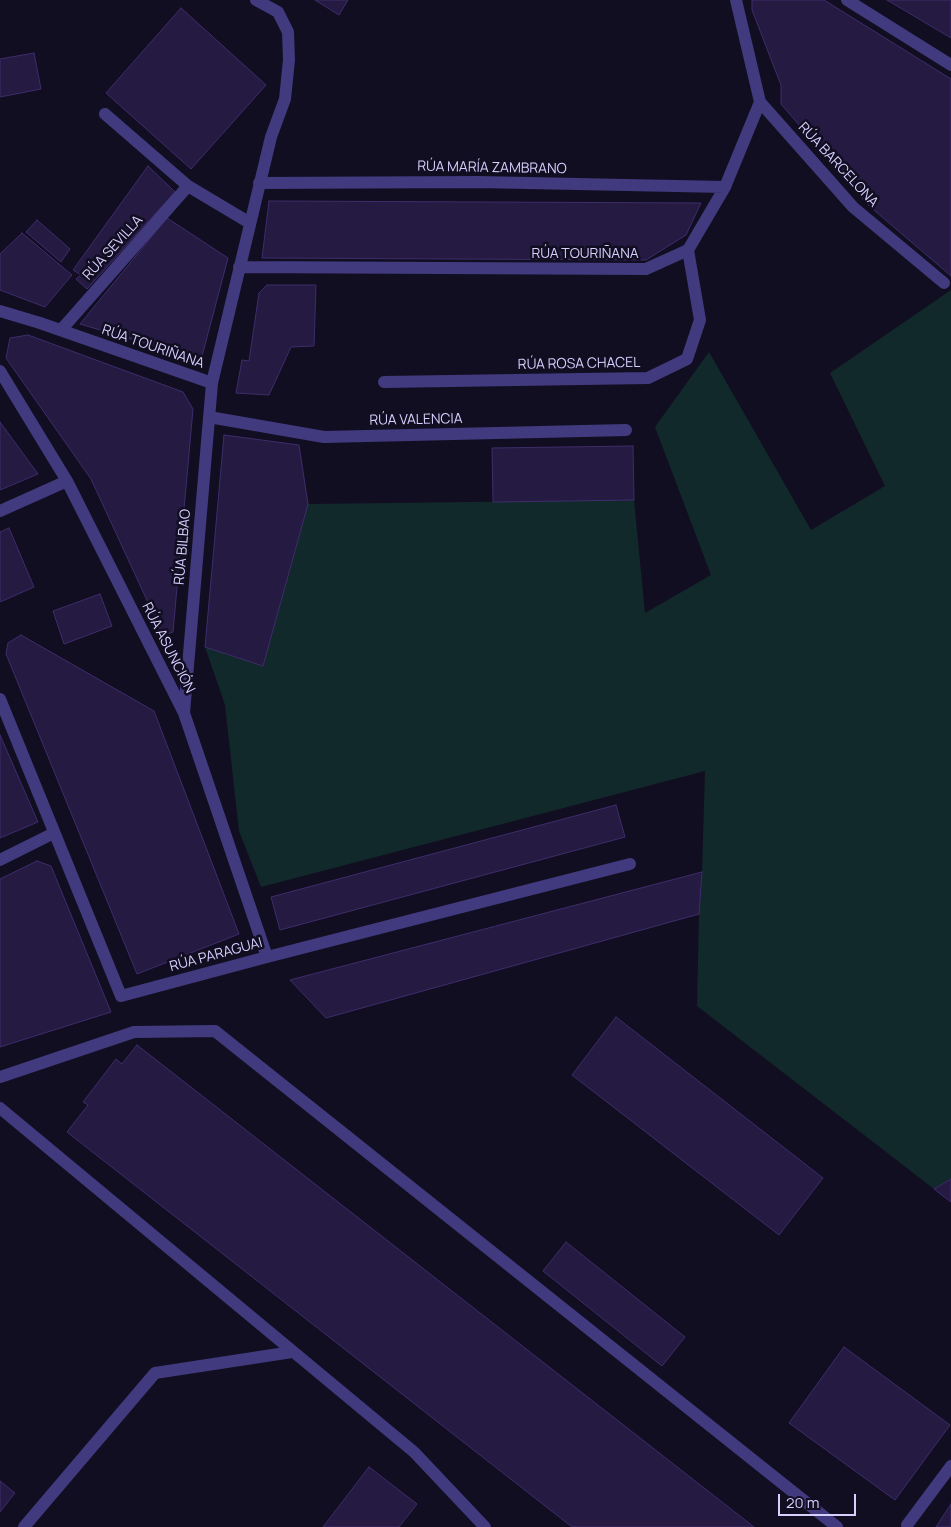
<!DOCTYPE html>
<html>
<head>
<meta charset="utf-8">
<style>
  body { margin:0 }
  #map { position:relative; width:951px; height:1527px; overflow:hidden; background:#120e21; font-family:Manrope,sans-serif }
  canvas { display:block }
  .scale { position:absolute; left:778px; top:1494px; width:78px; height:22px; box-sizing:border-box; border:2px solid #d7cffe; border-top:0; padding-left:6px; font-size:15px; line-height:18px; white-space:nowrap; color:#d7cffe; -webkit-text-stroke:4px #120e21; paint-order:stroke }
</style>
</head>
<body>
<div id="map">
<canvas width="951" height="1527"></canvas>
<div class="scale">20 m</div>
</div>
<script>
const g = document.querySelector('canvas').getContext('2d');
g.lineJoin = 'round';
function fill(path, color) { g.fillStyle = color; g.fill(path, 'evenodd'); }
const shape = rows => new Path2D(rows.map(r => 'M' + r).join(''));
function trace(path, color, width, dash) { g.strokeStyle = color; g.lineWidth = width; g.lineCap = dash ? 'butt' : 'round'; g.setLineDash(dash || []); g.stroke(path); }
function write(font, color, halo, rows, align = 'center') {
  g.font = font + ' Manrope,sans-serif'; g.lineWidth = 5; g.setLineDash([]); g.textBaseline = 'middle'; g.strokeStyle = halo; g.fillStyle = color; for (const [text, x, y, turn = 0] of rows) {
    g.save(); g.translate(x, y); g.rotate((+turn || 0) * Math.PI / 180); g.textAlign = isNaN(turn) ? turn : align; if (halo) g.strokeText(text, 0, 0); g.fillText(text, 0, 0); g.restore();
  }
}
const green = shape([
  [951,290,951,1179,934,1189,697,1006,699,914,702,872,705,771,261,887,239,831,225,705,205,647,263,666,308,504,634,500,645,613,711,575,655,427,709,352,811,530,885,486,830,373]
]);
const building = shape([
  [315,0,348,0,339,15,315,0],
  [752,0,824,0,951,79,951,276,868,205,781,104,781,85,752,10,752,0],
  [887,0,951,0,951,38,887,0],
  [181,8,266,85,191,169,106,93,181,8],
  [34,53,41,89,0,97,0,59,34,53],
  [148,166,175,192,87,289,76,279,81,275,73,270,148,166],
  [269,201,701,203,686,235,646,260,262,258,269,201],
  [167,218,228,258,201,360,80,324,167,218],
  [37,220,70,249,61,262,26,232,37,220],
  [22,233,72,275,45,307,0,290,0,254,22,233],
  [267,285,316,285,314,346,291,347,269,395,236,393,242,360,249,361,259,293,267,285],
  [28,335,183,392,193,409,173,632,163,635,91,479,6,358,10,338,28,335],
  [0,422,38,474,0,490,0,422],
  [224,435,299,445,308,504,263,666,205,647,224,435],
  [633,446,634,500,493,502,492,448,633,446],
  [9,528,34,587,0,602,0,532,9,528],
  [100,594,112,626,64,644,53,611,100,594],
  [21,635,154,711,239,934,137,974,6,654,8,643,21,635],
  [0,735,38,822,0,838,0,735],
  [616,805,625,837,280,930,271,897,616,805],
  [37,861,51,866,111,1012,0,1047,0,879,37,861],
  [702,872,699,914,326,1018,290,980,702,872],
  [616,1017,823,1178,779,1235,572,1075,616,1017],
  [137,1045,754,1527,572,1527,67,1132,88,1105,83,1102,116,1059,122,1064,137,1045],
  [951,1179,951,1202,934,1189,951,1179],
  [566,1242,685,1337,662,1366,543,1271,566,1242],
  [844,1347,950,1425,895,1500,789,1423,844,1347],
  [369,1467,417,1504,399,1527,323,1527,369,1467],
  [0,1481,15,1493,0,1512,0,1481],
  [951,1504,951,1527,936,1527,951,1504]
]);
const minor = shape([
  [847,0,951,65],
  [760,102,853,207,944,283],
  [105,114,188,186,250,223],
  [259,183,478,182,725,187],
  [239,267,646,269,688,250,725,187,760,102,736,0],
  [0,311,40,323,212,383],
  [61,330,188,186],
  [0,371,67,481,184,713,267,957],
  [384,382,648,378,687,359,700,320,688,250],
  [209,417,324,437,626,430],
  [0,511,67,481],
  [0,699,121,996,267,957,630,864],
  [184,713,212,383,271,137,285,99,289,60,288,32,278,12,256,0],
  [0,860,54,833],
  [0,1077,134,1032,215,1031,837,1527],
  [0,1108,414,1452,485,1527],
  [907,1525,951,1466],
  [24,1527,155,1373,292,1352]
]);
const streetNames = [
  ["RÚA BARCELONA",838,165,47],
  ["RÚA MARÍA ZAMBRANO",492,168,1],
  ["RÚA SEVILLA",113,248,-48],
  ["RÚA TOURIÑANA",585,254],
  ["RÚA TOURIÑANA",153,347,19],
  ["RÚA ROSA CHACEL",579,364,-1],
  ["RÚA VALENCIA",416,420,-1],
  ["RÚA BILBAO",183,547,-85],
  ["RÚA ASUNCIÓN",168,648,63],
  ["RÚA PARAGUAI",216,955,-15]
];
fill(green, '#11292a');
fill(building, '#251a41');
trace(building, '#3e2d6c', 1);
trace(minor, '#413a7e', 12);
write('14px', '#d7cffe', '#120e21', streetNames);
</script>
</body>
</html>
